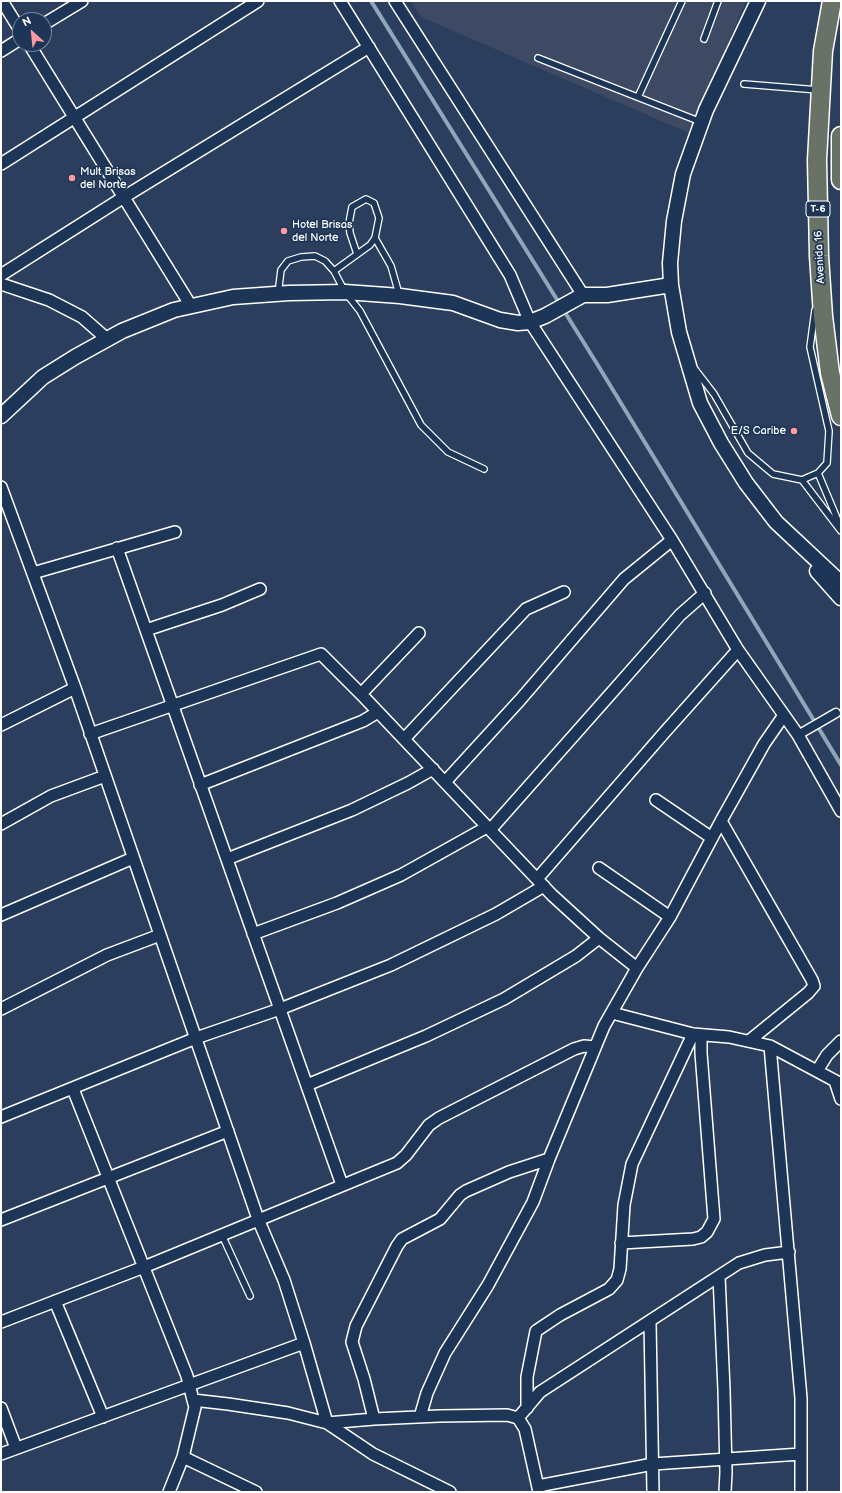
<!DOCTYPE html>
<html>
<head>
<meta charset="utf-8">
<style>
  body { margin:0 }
  #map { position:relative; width:842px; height:1493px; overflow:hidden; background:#2c3e5d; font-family:"Balsamiq Sans",sans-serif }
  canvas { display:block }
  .frame { position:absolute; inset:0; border:2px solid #fff; pointer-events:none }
  .north { position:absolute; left:12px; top:12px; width:40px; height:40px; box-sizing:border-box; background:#1d3557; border:1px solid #77869a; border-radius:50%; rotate:333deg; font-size:11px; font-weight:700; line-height:16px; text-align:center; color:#fff }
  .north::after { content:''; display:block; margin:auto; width:14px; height:18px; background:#ff9aa2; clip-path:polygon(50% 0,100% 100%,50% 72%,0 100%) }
</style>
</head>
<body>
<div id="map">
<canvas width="842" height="1493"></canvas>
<div class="frame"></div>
<div class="north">N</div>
</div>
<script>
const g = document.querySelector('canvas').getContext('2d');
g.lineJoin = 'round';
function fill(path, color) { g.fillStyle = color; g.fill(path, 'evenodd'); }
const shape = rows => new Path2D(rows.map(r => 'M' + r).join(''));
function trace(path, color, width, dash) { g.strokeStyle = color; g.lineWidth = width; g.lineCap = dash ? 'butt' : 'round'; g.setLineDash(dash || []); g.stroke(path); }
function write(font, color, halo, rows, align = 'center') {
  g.font = font + ' "Balsamiq Sans",sans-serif'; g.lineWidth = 3.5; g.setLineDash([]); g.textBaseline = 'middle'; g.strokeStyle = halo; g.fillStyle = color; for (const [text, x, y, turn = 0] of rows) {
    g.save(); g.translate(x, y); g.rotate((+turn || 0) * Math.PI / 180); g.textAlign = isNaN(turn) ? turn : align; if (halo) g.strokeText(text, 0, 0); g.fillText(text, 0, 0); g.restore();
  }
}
const built = shape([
  [411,1,746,1,689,133,421,17]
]);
const stream = shape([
  [371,1,599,367,841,765]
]);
const service = shape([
  [704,39,718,1],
  [538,58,701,122],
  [744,84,818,90],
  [638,97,682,1],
  [375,238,391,266,399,294],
  [334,271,370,245,375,238,379,218,374,203,366,199,352,207,349,223,350,233,357,254],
  [278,294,281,270,288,261,301,257,315,256,325,261,334,271,345,292,360,311,421,425,448,452,484,469],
  [694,368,714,394,748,453,773,474,802,480,818,473,827,463,829,431,810,347,815,310],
  [818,473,841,528],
  [802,480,841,531],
  [222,1235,250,1296]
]);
const pedestrian = shape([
  [798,735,836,713]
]);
const minor = shape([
  [2,1,20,30],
  [340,1,510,275,530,322,672,540,738,650,798,735,841,811],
  [395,1,583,295],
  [44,24,82,1],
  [29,44,191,306],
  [1,51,20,39],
  [1,164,258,1],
  [1,275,124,197,369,47],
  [1,284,49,300,82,317,107,339],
  [1,487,75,688,258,1219,284,1280,304,1343,327,1423],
  [117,548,342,1185],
  [33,573,175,532],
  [146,630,222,605,260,589],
  [361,694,419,633],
  [1,725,75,688],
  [90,734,321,654,361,694,552,895,599,938,637,968],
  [404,739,526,609,564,592],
  [445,782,520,700,624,579,672,540],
  [200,785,363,721,378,712],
  [656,800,712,838],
  [721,821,812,980,814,986,808,993,749,1041],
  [1,824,51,796,105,776],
  [490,830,614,690,680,615,705,593],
  [227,859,352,810,408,783,433,769],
  [599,868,670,917],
  [537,879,664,733,738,650],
  [1,915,133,858],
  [253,934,337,903,401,875,487,827],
  [1,1009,107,955,160,935],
  [612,1013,693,1034,729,1037,770,1046,841,1084],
  [770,1046,801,1398,801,1492],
  [817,1071,827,1055,841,1041],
  [835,1081,841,1099],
  [307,1085,426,1036,504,999,576,956,599,938],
  [73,1089,187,1376,193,1400,195,1407,183,1457,169,1492],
  [1,1117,196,1038,280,1009,391,965,496,914,544,886],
  [1,1220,228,1131],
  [621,1243,693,1239,701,1237,707,1232,714,1219,701,1053,701,1035],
  [719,1276,724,1390,726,1472,725,1492],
  [55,1301,103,1417],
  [1,1322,144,1267,397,1163,406,1155,429,1125,439,1118,574,1049,584,1046,595,1047],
  [650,1322,653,1492],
  [193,1400,228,1404,288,1413,327,1423,373,1454,450,1492],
  [1,1408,16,1448],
  [527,1408,527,1377,536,1331,560,1315,609,1289,617,1280,620,1269,624,1205,632,1164,693,1034],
  [420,1417,427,1393,445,1353,488,1285,533,1202,549,1159,604,1026,637,968,670,917,721,821,764,744,784,715],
  [518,1418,540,1392,739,1263,765,1255,789,1252],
  [374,1419,364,1379,352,1342,356,1326,397,1246,402,1239,440,1219,460,1195,466,1191,509,1172,549,1159],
  [327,1423,374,1419,439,1416,507,1415,518,1418,525,1429,539,1492],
  [1,1454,304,1343],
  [183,1457,256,1492],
  [538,1486,653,1464,801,1454]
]);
const tertiary = shape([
  [758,1,706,110,683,174,674,221,670,263,671,285,679,332,700,403,721,443,746,483,776,522,841,583],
  [1,416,43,377,75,357,122,331,174,310,233,297,289,293,345,292,400,296,453,303,500,320,518,323,530,322,545,316,583,295,607,295,671,285],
  [817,571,841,598]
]);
const trunk = shape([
  [832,1,823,51,817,160,819,256,823,316,830,373,841,416],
  [841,136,841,180]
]);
const markers = [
  [72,178,4,"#ff9aa2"],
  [284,231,4,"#ff9aa2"],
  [794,431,4,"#ff9aa2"]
];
const shields = [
  [818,209,24]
];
const shieldNames = [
  ["T-6",818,209]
];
const poiNames = [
  ["Mult Brisas",80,172],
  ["del Norte",80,185],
  ["Hotel Brisas",292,225],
  ["del Norte",292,238],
  ["E/S Caribe",786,431,"right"]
];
const streetNames = [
  ["Avenida 16",820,257,-93]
];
fill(built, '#3e4964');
trace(stream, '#8fa7ba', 4);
trace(service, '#fff', 8);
trace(pedestrian, '#fff', 11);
trace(minor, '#fff', 14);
trace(tertiary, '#fff', 17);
trace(trunk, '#fff', 21);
trace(service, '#1d3557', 5.5);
trace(pedestrian, '#1d3557', 8);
trace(minor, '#1d3557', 11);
trace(tertiary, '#1d3557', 14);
trace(trunk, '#697266', 18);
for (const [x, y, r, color] of markers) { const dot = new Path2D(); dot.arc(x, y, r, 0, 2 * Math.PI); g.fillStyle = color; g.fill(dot); trace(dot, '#1d3557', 1.5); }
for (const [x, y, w] of shields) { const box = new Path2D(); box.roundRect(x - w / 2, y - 8, w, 16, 3); g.fillStyle = '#1d3557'; g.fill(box); trace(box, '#fff', 1); }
write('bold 10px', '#fff', null, shieldNames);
write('11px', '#fff', '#1d3557', poiNames, 'left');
write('11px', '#fff', '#1d3557', streetNames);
</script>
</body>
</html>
